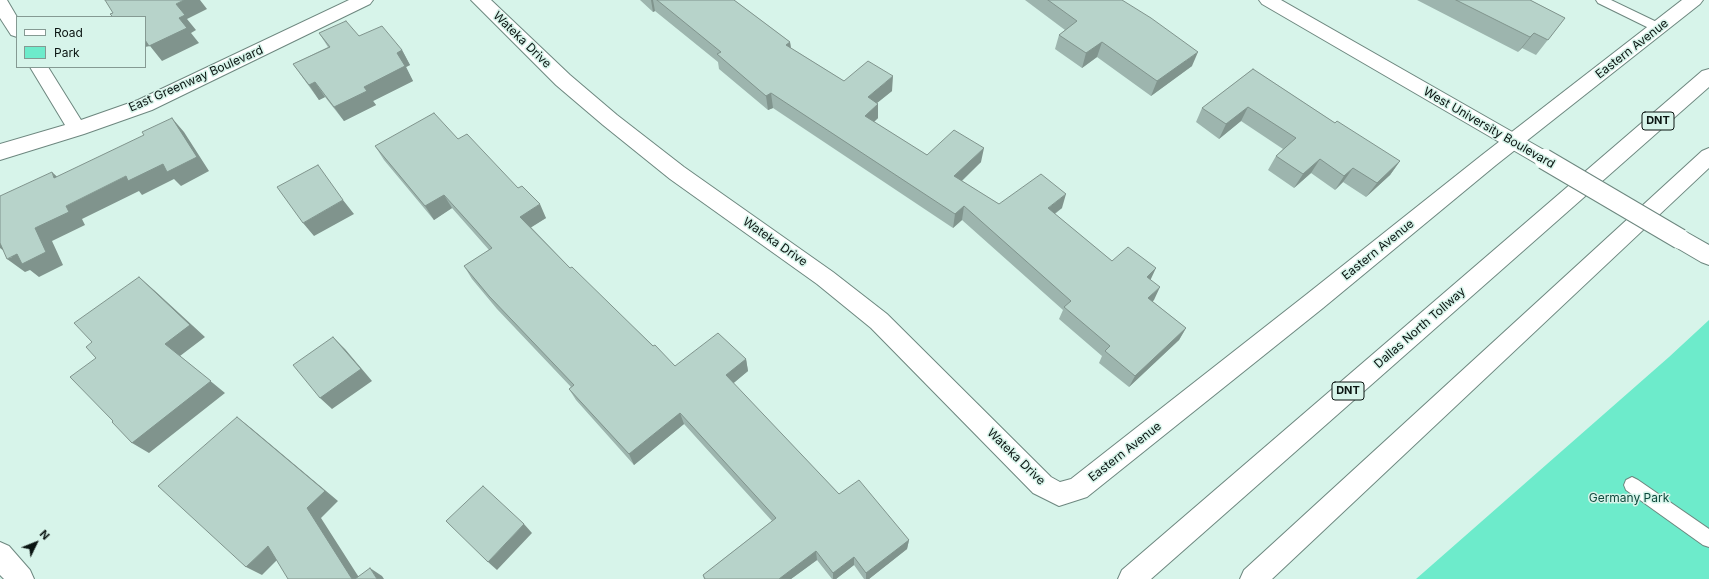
<!DOCTYPE html>
<html>
<head>
<meta charset="utf-8">
<style>
  body { margin:0 }
  #map { position:relative; width:1709px; height:579px; overflow:hidden; background:#d7f4ea; font-family:Inter,sans-serif }
  canvas { display:block }
  .legend { position:absolute; left:16px; top:16px; width:130px; height:52px; box-sizing:border-box; background:#d7f4ea; border:1px solid #859a93; margin:0; padding:5px 7px; list-style:none; font-size:12px; color:#0a1411 }
  .legend li { display:flex; align-items:center; gap:8px; height:20px }
  .legend b { width:20px; border:1px solid #859a93 }
  .north { position:absolute; left:16px; top:523px; width:40px; height:40px; -webkit-text-stroke:3px #d7f4ea; paint-order:stroke; rotate:47deg; font-size:11px; font-weight:700; line-height:16px; text-align:center; color:#0a1411 }
  .north::after { content:''; display:block; margin:auto; width:14px; height:18px; background:#0a1411; clip-path:polygon(50% 0,100% 100%,50% 72%,0 100%) }
</style>
</head>
<body>
<div id="map">
<canvas width="1709" height="579"></canvas>
<ul class="legend">
<li><b style="height:5px;background:#fff"></b>Road</li>
<li><b style="height:11px;background:#6debcb"></b>Park</li>
</ul>
<div class="north">N</div>
</div>
<script>
const g = document.querySelector('canvas').getContext('2d');
g.lineJoin = 'round';
function fill(path, color) { g.fillStyle = color; g.fill(path, 'evenodd'); }
const shape = rows => new Path2D(rows.map(r => 'M' + r).join(''));
function trace(path, color, width, dash) { g.strokeStyle = color; g.lineWidth = width; g.lineCap = dash ? 'butt' : 'round'; g.setLineDash(dash || []); g.stroke(path); }
function write(font, color, halo, rows, align = 'center') {
  g.font = font + ' Inter,sans-serif'; g.lineWidth = 3; g.setLineDash([]); g.textBaseline = 'middle'; g.strokeStyle = halo; g.fillStyle = color; for (const [text, x, y, turn = 0] of rows) {
    g.save(); g.translate(x, y); g.rotate((+turn || 0) * Math.PI / 180); g.textAlign = isNaN(turn) ? turn : align; if (halo) g.strokeText(text, 0, 0); g.fillText(text, 0, 0); g.restore();
  }
}
const green = shape([
  [1709,320,1709,579,1416,579,1669,357]
]);
const lane = shape([
  [1596,0,1611,0,1663,25,1665,28,1663,31,1655,31,1598,3,1596,0],
  [1632,477,1638,480,1709,529,1709,547,1703,545,1626,490,1624,485,1626,480,1632,477]
]);
const street = shape([
  [0,0,7,0,17,17,17,37,11,35,0,18,0,0],
  [349,0,373,0,370,4,152,110,84,134,0,160,0,144,65,125,30,67,48,67,81,120,138,100,349,0],
  [471,0,491,0,570,75,617,115,684,167,833,272,887,314,1051,477,1060,482,1071,479,1307,294,1482,155,1682,0,1703,0,1700,4,1496,165,1323,308,1087,497,1059,506,1033,493,871,328,817,284,670,179,603,125,556,85,471,0],
  [0,542,9,546,30,570,34,579,4,579,0,575,0,542]
]);
const secondary = shape([
  [1259,0,1281,0,1551,154,1554,159,1551,164,1544,167,1537,164,1262,4,1259,0],
  [1680,230,1688,233,1709,245,1709,265,1701,262,1672,245,1669,239,1672,233,1680,230]
]);
const highway = shape([
  [1709,69,1709,87,1151,579,1118,579,1122,570,1702,71,1709,69],
  [1709,148,1709,168,1272,579,1240,579,1244,570,1702,151,1709,148]
]);
const secondaryBridge = shape([
  [1544,159,1680,239]
]);
const wall = shape([
  [640,0,734,0,790,42,791,48,844,81,892,91,877,103,878,104,878,118,874,122,927,155,981,162,962,181,999,204,1062,208,1055,214,1112,261,1151,280,1154,300,1152,301,1186,328,1179,340,1129,387,1099,363,1102,356,1059,319,1063,310,962,220,953,228,773,108,768,110,719,69,718,62,655,11,653,12],
  [1025,0,1122,0,1192,66,1151,96,1097,57,1082,68,1055,49,1059,35,1065,30],
  [1417,0,1530,0,1565,18,1536,55,1522,48,1518,52],
  [319,33,359,36,402,50,410,65,406,67,413,81,373,101,376,105,344,121,325,97,319,100,303,78,293,64,328,47],
  [1253,69,1335,123,1400,161,1390,175,1366,197,1343,182,1335,190,1311,173,1294,188,1268,170,1276,156,1283,149,1241,121,1219,139,1196,122,1202,108],
  [458,139,546,218,531,227,570,268,675,366,746,359,748,371,733,383,839,494,909,540,907,549,869,579,864,579,854,565,836,579,832,579,817,560,791,579,704,579,703,575,772,521,684,424,634,465,576,400,569,389,571,387,497,309,472,279,464,266,489,250,452,208,434,220,384,160,375,146]
]);
const shadedWall = shape([
  [184,0,200,0,207,9,187,19,196,30,191,33,199,43,162,61,150,46,145,47,145,40,179,18,176,4],
  [651,0,653,0,655,11,653,12],
  [1534,33,1522,48,1518,52,1530,37],
  [790,42,792,56,786,45],
  [1102,42,1097,57,1082,68,1086,53],
  [402,50,410,65,406,67,413,81,373,101,376,105,344,121,334,107,364,87,397,53],
  [1198,52,1192,66,1151,96,1157,81],
  [893,76,892,91,867,111,868,97],
  [315,82,325,97,319,100,309,85],
  [771,93,773,108,768,110,766,96],
  [878,104,878,118,865,130,865,116],
  [1248,107,1241,121,1219,139,1226,124],
  [172,118,184,132,209,171,181,186,174,179,142,195,139,191,82,219,85,225,52,241,63,265,39,277,30,270,25,272,7,259,12,257,0,248,0,243,35,228,66,206,126,176],
  [984,148,981,162,952,190,954,176],
  [1320,159,1311,173,1294,188,1303,174],
  [1400,161,1390,175,1366,197,1377,183],
  [1353,168,1343,182,1335,190,1344,176],
  [52,172,67,186,54,178],
  [1066,194,1062,208,1044,221,1048,208],
  [444,195,452,208,434,220,425,206],
  [343,200,354,214,314,236,303,223],
  [540,204,546,218,527,230,520,217],
  [964,206,962,220,953,228,955,214],
  [1156,268,1150,281,1147,277],
  [139,277,154,290,205,337,180,356,225,393,149,453,132,443,165,344],
  [1160,287,1154,300,1142,311,1148,298],
  [1186,328,1179,340,1129,387,1135,376],
  [333,337,345,349,372,381,332,409,320,398],
  [746,359,748,371,729,387,726,375],
  [680,413,684,424,634,465,629,454],
  [237,417,251,428,338,501,321,518,360,579,352,579],
  [524,524,532,533,497,570,488,562],
  [909,540,907,549,869,579,866,579,866,573],
  [268,546,282,555,262,575,246,567],
  [816,551,817,560,791,579,779,579],
  [854,557,854,565,836,579,833,579,833,573],
  [370,568,382,576,384,579,377,579]
]);
const building = shape([
  [105,0,184,0,176,4,185,15,179,18,187,28,149,46,145,40,145,17,113,17,110,14,113,13,105,0],
  [657,0,734,0,790,42,786,45,844,81,868,61,893,76,868,97,878,104,865,116,927,155,954,130,984,148,954,176,999,204,1041,174,1066,194,1048,208,1112,261,1128,247,1156,268,1147,277,1160,287,1148,298,1186,328,1135,376,1105,351,1110,346,1064,307,1071,301,964,206,955,214,771,93,766,96,717,54,721,52,657,0],
  [1048,0,1122,0,1151,18,1198,52,1157,81,1102,42,1086,53,1059,35,1077,21,1048,0],
  [1456,0,1530,0,1565,18,1548,40,1534,33,1530,37,1456,0],
  [346,21,359,36,382,26,402,50,397,53,405,66,364,87,367,91,334,107,315,82,309,85,293,64,330,47,319,33,346,21],
  [1253,69,1335,123,1337,121,1400,161,1377,183,1353,168,1344,176,1320,159,1303,174,1276,156,1296,138,1248,107,1226,124,1202,108,1253,69],
  [434,113,458,139,467,134,518,188,522,186,540,204,520,217,570,268,572,267,653,346,655,345,675,366,718,333,746,359,726,375,839,494,859,480,909,540,866,573,854,557,833,573,816,551,779,579,705,579,703,575,776,518,680,413,629,454,569,389,574,385,489,296,464,266,492,248,444,195,425,206,375,146,434,113],
  [172,118,197,157,167,172,163,164,128,181,126,176,66,206,69,212,35,228,46,252,22,264,17,254,7,259,0,243,0,196,52,172,54,178,144,135,142,132,172,118],
  [318,165,343,200,303,223,277,187,318,165],
  [139,277,190,325,165,344,211,381,132,443,112,422,113,421,70,377,96,358,86,347,92,342,74,323,139,277],
  [333,337,361,369,320,398,293,365,333,337],
  [237,417,325,491,307,508,352,579,288,579,268,546,246,567,158,486,237,417],
  [483,486,524,524,488,562,446,521,483,486],
  [370,568,377,579,355,579,370,568]
]);
const shields = [
  [1658,121,32],
  [1348,391,32]
];
const shieldNames = [
  ["DNT",1658,121],
  ["DNT",1348,391]
];
const streetNames = [
  ["Wateka Drive",522,40,44],
  ["Eastern Avenue",1632,49,-38],
  ["East Greenway Boulevard",196,79,-24],
  ["West University Boulevard",1489,128,30],
  ["Wateka Drive",775,242,35],
  ["Eastern Avenue",1378,250,-39],
  ["Dallas North Tollway",1420,328,-41],
  ["Eastern Avenue",1125,452,-38],
  ["Wateka Drive",1016,457,44]
];
const parkNames = [
  ["Germany Park",1629,498]
];
fill(green, '#6debcb');
trace(lane, '#6d877f', 2);
trace(street, '#6d877f', 2);
trace(secondary, '#6d877f', 2);
trace(highway, '#6d877f', 2);
fill(lane, '#fff');
fill(street, '#fff');
fill(secondary, '#fff');
fill(highway, '#fff');
trace(secondaryBridge, '#6d877f', 22, []);
trace(secondaryBridge, '#fff', 20);
fill(wall, '#9db5ae');
fill(shadedWall, '#80948d');
fill(building, '#b7d3ca');
trace(building, '#80948d', 1);
for (const [x, y, w] of shields) { const box = new Path2D(); box.roundRect(x - w / 2, y - 9, w, 18, 3); g.fillStyle = '#d7f4ea'; g.fill(box); trace(box, '#0a1411', 1); }
write('bold 11px', '#0a1411', null, shieldNames);
write('12px', '#0a1411', '#d7f4ea', streetNames);
write('12px', '#0f4a3d', '#d7f4ea', parkNames);
</script>
</body>
</html>
